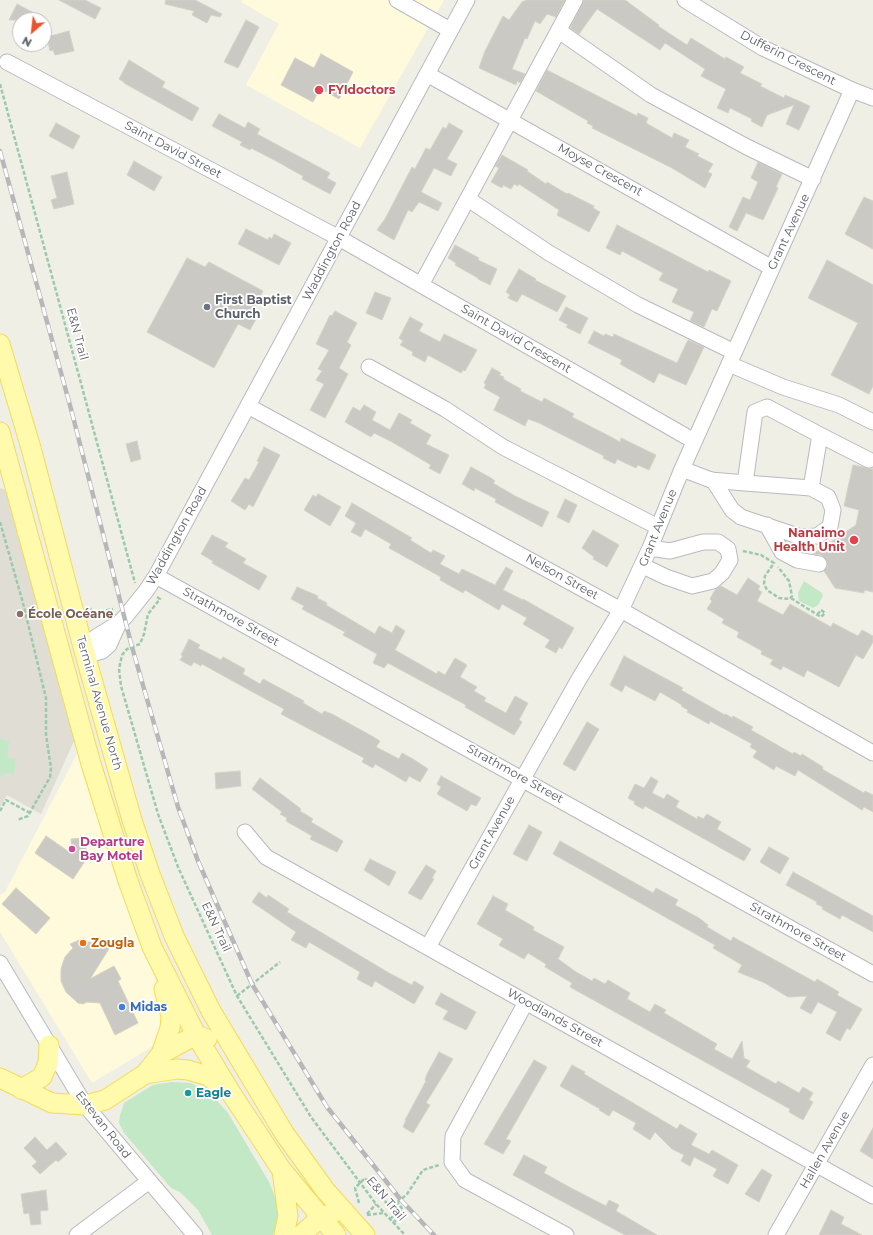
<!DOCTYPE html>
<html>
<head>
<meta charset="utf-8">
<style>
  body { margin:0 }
  #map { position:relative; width:873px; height:1235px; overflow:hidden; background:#f0efe6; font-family:Montserrat,sans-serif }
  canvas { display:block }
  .north { position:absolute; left:12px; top:12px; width:40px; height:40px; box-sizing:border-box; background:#fff; border:1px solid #bebfc2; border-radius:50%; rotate:208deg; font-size:11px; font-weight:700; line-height:16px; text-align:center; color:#5d6067 }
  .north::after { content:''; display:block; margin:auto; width:14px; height:18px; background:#ee512e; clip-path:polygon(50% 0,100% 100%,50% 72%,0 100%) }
</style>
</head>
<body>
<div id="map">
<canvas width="873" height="1235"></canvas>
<div class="north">N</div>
</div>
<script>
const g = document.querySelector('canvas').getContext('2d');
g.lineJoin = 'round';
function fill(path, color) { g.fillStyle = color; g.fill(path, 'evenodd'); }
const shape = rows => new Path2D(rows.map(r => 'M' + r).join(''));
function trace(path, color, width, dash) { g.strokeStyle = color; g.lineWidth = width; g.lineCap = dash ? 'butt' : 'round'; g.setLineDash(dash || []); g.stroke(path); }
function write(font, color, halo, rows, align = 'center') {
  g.font = font + ' Montserrat,sans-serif'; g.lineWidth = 3.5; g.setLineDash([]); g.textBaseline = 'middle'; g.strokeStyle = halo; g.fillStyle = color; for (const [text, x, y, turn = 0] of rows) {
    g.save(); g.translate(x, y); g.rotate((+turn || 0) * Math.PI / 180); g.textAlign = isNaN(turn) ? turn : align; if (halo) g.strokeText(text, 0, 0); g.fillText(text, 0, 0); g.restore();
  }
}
const commercial = shape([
  [242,0,444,0,360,148,246,85,279,24,241,2],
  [80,748,147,947,166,1019,158,1043,92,1083,0,932,0,895,5,892]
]);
const education = shape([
  [0,488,6,490,75,739,41,814,7,795,0,807]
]);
const green = shape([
  [804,581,822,593,823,596,818,605,813,608,799,601,798,593],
  [0,739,9,741,7,758,16,759,14,774,4,773,3,777,0,776,0,779],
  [172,1082,191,1083,212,1095,228,1113,269,1182,277,1202,278,1217,273,1235,212,1235,198,1210,180,1192,171,1188,124,1133,119,1123,120,1115,124,1103,153,1085]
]);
const building = shape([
  [59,0,85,0,101,8,95,19,59,0],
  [166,0,195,0,222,14,220,17,211,15,207,23,192,15,194,11,165,4,166,0],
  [527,0,565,0,556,17,547,14,540,24,535,21,527,39,525,38,512,69,525,74,520,83,517,81,516,85,479,68,485,51,503,16,509,20,522,2,527,0],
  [584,0,625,0,659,25,658,26,687,45,691,38,725,59,726,57,744,67,740,73,762,84,760,86,784,98,785,95,810,106,799,130,786,124,794,105,767,115,762,127,751,121,752,119,730,108,728,113,717,108,726,89,701,76,705,69,665,43,660,50,597,9,579,34,570,28,584,0],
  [17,4,47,20,9,20,17,4],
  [246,20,259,27,238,68,224,62,246,20],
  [69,31,74,51,55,55,53,50,50,51,47,37,69,31],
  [321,54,353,72,339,99,320,88,313,102,281,85,295,58,314,68,321,54],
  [129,60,165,82,162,87,199,108,192,121,124,83,124,82,119,79,129,60],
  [547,70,637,116,638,113,648,118,646,123,672,138,674,133,689,140,685,147,699,154,697,156,713,164,708,172,712,174,705,188,672,168,592,128,593,126,587,123,588,121,536,91,547,70],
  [219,114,245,128,248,122,260,129,257,134,330,173,327,178,336,183,330,194,302,179,303,176,276,161,251,148,250,150,240,145,242,142,212,126,219,114],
  [56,123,80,136,73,149,49,136,56,123],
  [449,123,463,131,447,159,457,164,451,176,434,168,421,192,442,203,438,211,419,202,412,212,408,210,394,240,377,230,385,219,412,167,415,169,426,148,430,150,443,127,446,129,449,123],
  [502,155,528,170,527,171,546,184,547,182,567,194,568,193,594,206,593,208,600,212,589,232,557,215,559,210,519,184,518,186,514,184,511,189,503,185,502,188,491,182,499,168,495,166,502,155],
  [134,161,162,177,154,191,127,175,134,161],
  [758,162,782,174,776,187,778,188,763,220,746,213,737,231,729,227,743,197,750,200,758,182,751,178,758,162],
  [67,172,74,204,54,209,51,200,57,198,51,176,67,172],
  [864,197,873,201,873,249,845,234,864,197],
  [617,225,708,272,709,270,731,281,717,311,712,309,704,327,690,321,694,312,672,302,678,289,659,280,663,273,622,251,620,255,606,248,617,225],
  [246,229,268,240,269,237,272,239,274,234,291,243,279,265,238,244,246,229],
  [455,245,479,258,478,260,497,269,490,285,478,279,478,278,455,265,456,263,448,258,455,245],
  [187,258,205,267,209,262,263,291,250,315,256,319,250,330,238,324,214,368,147,332,187,258],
  [827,260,873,285,873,386,869,394,831,375,858,323,808,298,827,260],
  [519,269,536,279,535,280,566,296,557,312,522,294,517,302,508,298,510,295,506,292,519,269],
  [375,292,391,298,382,320,366,313,375,292],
  [566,307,588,318,580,334,566,327,568,325,559,320,566,307],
  [335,311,357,323,347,342,351,345,339,368,348,374,325,418,310,410,324,384,316,380,322,371,318,369,329,350,316,344,330,315,332,316,335,311],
  [410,317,423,324,419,331,440,342,444,334,477,350,465,371,463,370,461,373,428,355,425,362,412,355,413,352,400,345,403,341,399,338,410,317],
  [594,331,604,336,605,334,613,337,614,334,677,363,688,340,704,347,686,385,659,373,654,383,620,364,622,360,588,343,594,331],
  [492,368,501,373,499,375,504,377,503,379,521,389,520,391,542,402,544,398,574,414,572,417,613,438,620,442,621,438,656,455,649,470,638,465,636,468,617,459,615,464,603,458,604,456,539,423,528,419,525,426,494,410,500,397,484,388,486,384,484,383,492,368],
  [364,405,376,412,372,420,390,430,399,413,412,420,410,423,431,435,426,444,449,455,440,474,429,468,431,465,392,442,374,433,371,437,345,422,353,407,360,411,364,405],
  [137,441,141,459,131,462,126,444,137,441],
  [264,447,280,455,253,507,249,504,245,510,231,501,245,478,249,480,259,462,257,461,264,447],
  [853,465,873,469,873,592,864,590,864,593,835,588,824,571,828,566,827,561,821,555,813,554,856,525,859,510,844,506,853,465],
  [471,467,491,478,495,481,493,483,515,496,549,512,542,527,495,502,496,499,475,488,474,491,462,484,471,467],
  [318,494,341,507,330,526,304,510,313,495,316,497,318,494],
  [565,499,577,505,569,523,557,517,565,499],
  [352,503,412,538,410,540,431,553,433,550,445,556,440,564,459,574,462,569,495,585,506,567,513,571,503,590,523,600,523,599,574,628,562,649,559,647,556,653,545,647,550,640,523,624,527,618,502,604,499,610,465,590,463,593,440,580,441,577,389,548,391,544,365,529,361,537,351,532,356,523,345,516,352,503],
  [593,530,619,545,607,567,593,559,594,557,582,548,593,530],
  [212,535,228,543,225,547,246,559,243,563,267,576,259,590,212,563,213,561,201,554,212,535],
  [748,578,760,586,758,590,762,592,757,601,783,615,790,604,831,627,833,623,858,636,862,630,873,636,873,642,863,659,856,655,839,687,807,670,804,677,783,666,781,670,770,664,773,660,761,654,762,651,737,637,739,632,722,623,724,619,707,609,712,601,710,599,715,590,721,586,737,595,748,578],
  [297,587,318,596,317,598,327,603,326,605,375,634,379,626,392,633,396,625,405,631,395,650,437,674,438,671,445,675,455,658,467,665,460,677,477,687,474,691,486,698,484,701,506,713,515,696,528,703,519,720,522,722,514,735,465,707,466,705,388,663,384,668,373,663,377,654,343,635,345,632,302,609,304,606,291,599,297,587],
  [189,639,200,645,198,648,221,660,223,657,245,669,243,674,260,684,263,679,304,701,303,703,322,714,324,711,332,714,370,735,380,741,376,747,399,759,402,753,413,759,428,769,420,782,409,776,406,782,375,764,373,768,362,762,364,758,281,714,284,709,249,690,202,664,201,666,194,662,191,666,180,660,183,656,181,655,189,639],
  [624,656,683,688,681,690,725,715,726,714,732,718,733,716,753,727,751,730,793,754,794,752,801,756,802,754,823,767,822,769,864,793,865,791,873,795,873,812,864,807,862,810,798,770,795,776,776,766,774,770,753,757,757,751,750,747,752,744,710,721,709,724,687,712,688,710,681,706,682,705,660,692,655,701,625,685,622,692,610,685,624,656],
  [587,722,599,729,575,771,563,764,587,722],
  [240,771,241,786,216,789,215,773,240,771],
  [441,776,481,798,476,806,471,804,467,811,437,794,441,787,437,784,441,776],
  [651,777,658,781,652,793,664,799,667,794,679,801,676,807,697,819,698,816,703,819,707,814,721,822,717,829,751,849,744,861,645,806,643,809,634,804,635,802,628,798,635,784,644,788,651,777],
  [260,778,301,809,300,811,313,819,311,822,343,841,337,852,310,839,312,836,286,821,287,818,280,814,282,812,252,789,260,778],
  [529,825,542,832,527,861,513,854,529,825],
  [46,836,72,854,71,839,85,838,87,858,73,879,35,853,46,836],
  [560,841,653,893,656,888,678,900,675,905,699,918,708,925,707,927,731,941,733,937,815,982,817,979,839,992,837,995,862,1009,850,1030,847,1028,840,1041,826,1033,837,1012,818,1002,811,1014,800,1008,807,996,788,997,765,983,738,972,742,965,713,948,715,945,553,854,560,841],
  [769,847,789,858,780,874,760,862,769,847],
  [370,859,396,872,389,886,364,870,370,859],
  [426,865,436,871,432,878,434,879,421,900,408,893,426,865],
  [793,872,873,916,873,932,842,915,840,919,822,909,823,907,816,904,817,902,786,885,793,872],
  [16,888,50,918,36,934,2,904,16,888],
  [259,892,267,898,268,895,289,909,287,912,389,973,412,985,414,981,424,987,414,1004,375,981,372,987,357,979,360,972,309,942,306,948,291,940,296,932,252,902,259,892],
  [493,896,508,904,505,910,534,927,533,930,564,947,558,959,576,972,592,981,594,978,605,984,608,980,630,993,627,999,650,1012,655,1004,666,1010,664,1013,717,1044,714,1049,732,1059,742,1041,744,1058,750,1061,746,1067,776,1084,778,1081,799,1093,803,1087,813,1093,809,1100,813,1102,803,1120,789,1112,790,1109,570,987,572,983,545,967,546,964,528,953,524,959,499,945,503,939,477,924,493,896],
  [84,938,85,942,96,942,110,947,90,979,114,966,121,979,118,981,138,1023,115,1035,100,1003,87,1002,83,1004,78,1003,66,992,61,981,61,969,65,957,73,948,70,944,84,938],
  [441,993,476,1012,466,1030,443,1019,448,1011,435,1004,441,993],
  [439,1052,453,1059,426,1103,430,1105,413,1133,403,1127,406,1120,405,1120,426,1081,425,1080,427,1074,439,1052],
  [534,1060,547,1067,506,1139,511,1141,503,1154,484,1144,534,1060],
  [572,1065,585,1072,584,1074,677,1129,680,1124,697,1134,691,1145,709,1154,712,1150,738,1165,728,1184,713,1176,717,1169,694,1157,690,1166,681,1161,684,1155,672,1149,655,1132,650,1140,633,1129,636,1123,613,1110,609,1116,599,1110,600,1109,560,1086,572,1065],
  [873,1128,873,1159,860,1151,873,1128],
  [35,1137,47,1150,56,1142,67,1154,58,1162,56,1160,40,1174,32,1166,37,1162,24,1148,35,1137],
  [524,1155,547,1167,544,1173,571,1188,606,1206,609,1200,619,1205,616,1211,657,1235,625,1235,513,1175,524,1155],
  [762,1169,772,1175,759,1202,745,1194,762,1169],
  [46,1190,48,1210,40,1211,41,1224,31,1225,29,1213,24,1214,21,1194,46,1190],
  [831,1210,844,1217,841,1224,862,1235,819,1235,831,1210]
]);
const path = shape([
  [0,84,135,583],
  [0,522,23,603,46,698,46,735,51,768,50,777,28,816,17,820],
  [743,551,761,555,774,563,765,576,764,584,767,590,779,598,790,599,792,596,789,581,778,567],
  [157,597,160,599,148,614,144,634,140,644,127,649,122,655,119,669,121,686,158,814,178,867,237,996,311,1117,376,1204,405,1235],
  [791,598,797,602,821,617,825,613,821,610,817,615],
  [90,608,92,611,98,612,113,609],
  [0,811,6,800,30,813],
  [237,996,280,962],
  [359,1203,355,1188,365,1178,391,1208,407,1194,423,1170,439,1165],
  [367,1214,376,1204],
  [367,1215,384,1213],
  [390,1219,398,1212,393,1207],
  [393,1223,402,1214,403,1210,398,1203]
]);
const minor = shape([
  [397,0,450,30],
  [685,0,763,48,852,90,873,98],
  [559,31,651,95,747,147,813,179],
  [7,62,339,238,694,441],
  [427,74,772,268],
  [468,199,549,253,638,305,734,352],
  [421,285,575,0],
  [729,364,783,387,839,405,873,422],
  [369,367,445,409,503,447,658,527],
  [248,406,621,610,873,753],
  [820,435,869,460],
  [682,469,711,480,745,483,755,412,767,407,820,435,811,488,745,483],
  [713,480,732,510,741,517,801,537,817,536,830,527,833,510,828,497,811,488],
  [767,525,782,552,797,560,819,564],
  [643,566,666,577,692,586,713,581,722,573,730,560,728,549,718,542,703,542,670,551,650,548],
  [156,576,873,974],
  [119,623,109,645,102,651,95,653,84,651,90,642,96,637,119,623,125,617,146,591,156,576,467,0],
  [245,832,266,857,873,1196],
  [428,947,579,679,621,610,650,548,682,469,852,90],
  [0,963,85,1105,195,1235],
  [526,1002,453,1136,452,1162,465,1180,566,1235],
  [77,1235,148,1182],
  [776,1235,873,1065]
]);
const major = shape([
  [0,344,31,448,84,651,132,820,150,874,174,936,211,1011,284,1133,325,1190,365,1235],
  [0,432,91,764,128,881,152,947,196,1035,231,1093,281,1169,336,1235],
  [161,1054,170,1028,171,1016,164,989],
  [145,1074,177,1069,188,1070,208,1076,225,1089],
  [0,1078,52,1103,85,1105,105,1100,145,1074,161,1054,196,1035,207,1039],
  [21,1089,42,1077,48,1063,49,1045],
  [282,1171,288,1216,284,1235],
  [301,1235,320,1218,333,1213]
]);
const rail = shape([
  [0,151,71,409,132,647,178,807,198,861,252,984,327,1107,401,1200,434,1235]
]);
const markers = [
  [319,90,5,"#e0444e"],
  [207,307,4,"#6b7280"],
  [854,540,5,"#e0444e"],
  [20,614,4,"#8d6e63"],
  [72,849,4,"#d1479c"],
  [83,943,4,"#e8710a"],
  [122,1007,4,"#3f7fe0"],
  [188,1093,4,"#0f9aa8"]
];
const streetNames = [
  ["Dufferin Crescent",788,58,27],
  ["Saint David Street",173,150,28],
  ["Moyse Crescent",600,170,29],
  ["Grant Avenue",789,232,-65],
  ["Waddington Road",332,251,-62],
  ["E&N Trail",77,334,75],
  ["Saint David Crescent",516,339,30],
  ["Grant Avenue",658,528,-68],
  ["Waddington Road",177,536,-61],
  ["Nelson Street",562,577,29],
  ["Strathmore Street",231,617,29],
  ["Terminal Avenue North",99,703,74],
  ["Strathmore Street",515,774,29],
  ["Grant Avenue",492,833,-61],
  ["E&N Trail",216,927,65],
  ["Strathmore Street",798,932,29],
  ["Woodlands Street",555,1018,29],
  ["Estevan Road",103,1125,52],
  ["Hallen Avenue",825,1150,-60],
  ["E&N Trail",386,1199,50]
];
const healthNames = [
  ["FYIdoctors",328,90],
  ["Nanaimo",845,533,"right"],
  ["Health Unit",845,547,"right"]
];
const worshipNames = [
  ["First Baptist",215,300],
  ["Church",215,314]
];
const educationNames = [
  ["École Océane",28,614]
];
const hotelNames = [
  ["Departure",80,842],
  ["Bay Motel",80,856]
];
const foodNames = [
  ["Zougla",91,943]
];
const shopNames = [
  ["Midas",130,1007]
];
const cultureNames = [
  ["Eagle",196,1093]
];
fill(commercial, '#fffadc');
fill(education, '#e0ded4');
fill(green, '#c2e8c6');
fill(building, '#cbc9c3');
trace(building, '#d5d2c4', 1);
trace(minor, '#b8bac0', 17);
trace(major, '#f5da59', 21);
trace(path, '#9bc9ad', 2.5, [4, 2]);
trace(minor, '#fff', 15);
trace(major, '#fffaac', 19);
trace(rail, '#b6b7b8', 4.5);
trace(rail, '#fff', 3, [9]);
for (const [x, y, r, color] of markers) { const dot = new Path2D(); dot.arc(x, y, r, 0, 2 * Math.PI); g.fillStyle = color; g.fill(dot); trace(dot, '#fff', 1.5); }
write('12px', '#5d6067', '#fff', streetNames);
write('bold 12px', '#be3a42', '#fff', healthNames, 'left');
write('bold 12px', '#5b616d', '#fff', worshipNames, 'left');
write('bold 12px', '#785e54', '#fff', educationNames, 'left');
write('bold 12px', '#b23c85', '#fff', hotelNames, 'left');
write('bold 12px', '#c56008', '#fff', foodNames, 'left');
write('bold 12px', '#366cbe', '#fff', shopNames, 'left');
write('bold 12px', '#0d838f', '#fff', cultureNames, 'left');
</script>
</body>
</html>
